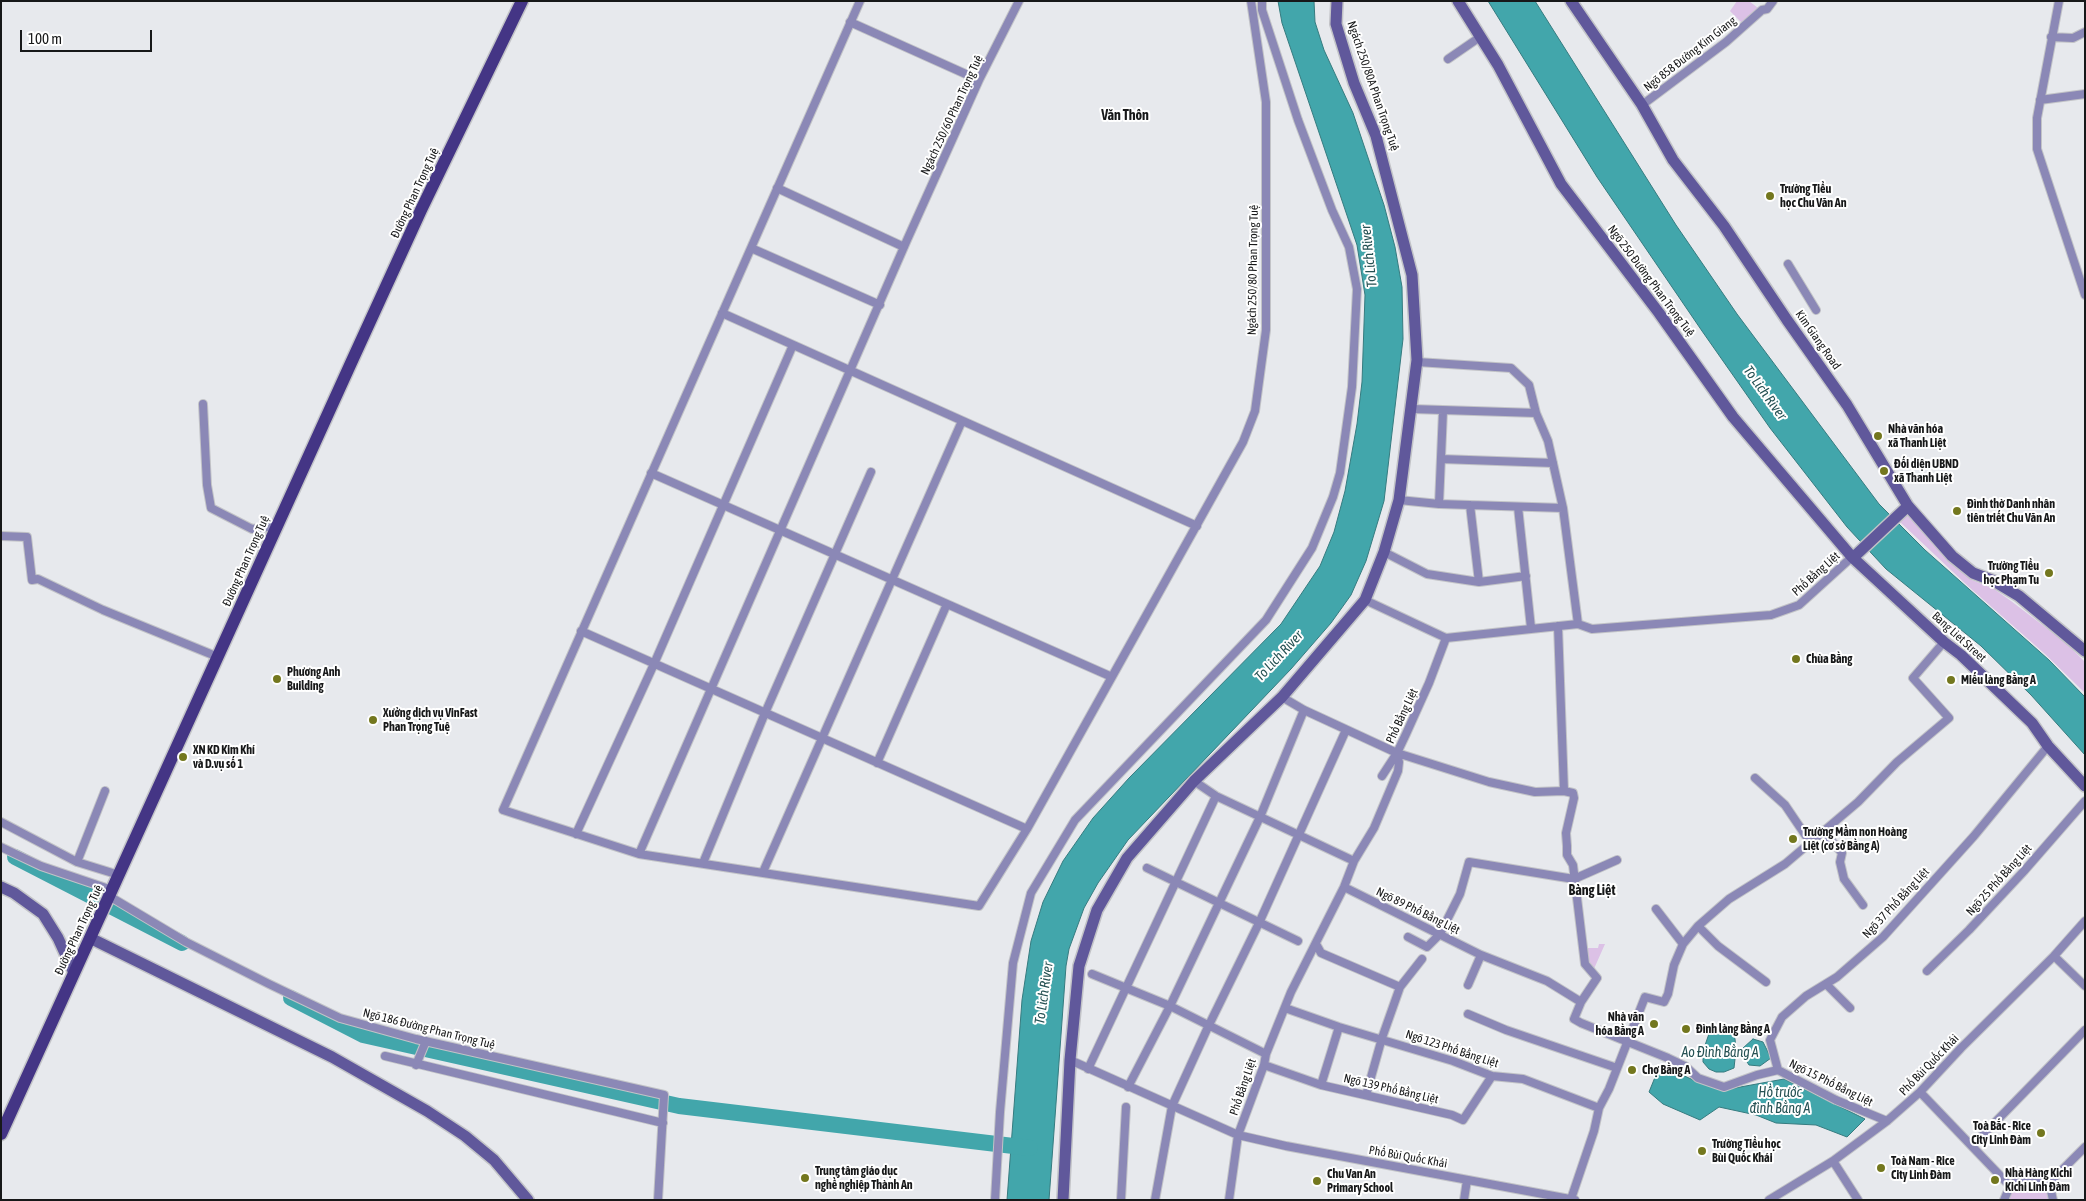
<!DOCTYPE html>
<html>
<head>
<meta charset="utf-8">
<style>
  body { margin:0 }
  #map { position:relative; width:2086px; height:1201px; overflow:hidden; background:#e7e9ed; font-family:"Asap Condensed",sans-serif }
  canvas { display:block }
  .frame { position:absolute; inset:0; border:2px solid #171819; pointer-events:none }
  .scale { position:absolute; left:20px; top:30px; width:132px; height:22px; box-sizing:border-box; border:2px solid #171819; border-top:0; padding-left:6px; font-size:15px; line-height:18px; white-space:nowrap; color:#171819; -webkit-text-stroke:4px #fff; paint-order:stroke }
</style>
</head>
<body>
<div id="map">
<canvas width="2086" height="1201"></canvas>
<div class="frame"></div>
<div class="scale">100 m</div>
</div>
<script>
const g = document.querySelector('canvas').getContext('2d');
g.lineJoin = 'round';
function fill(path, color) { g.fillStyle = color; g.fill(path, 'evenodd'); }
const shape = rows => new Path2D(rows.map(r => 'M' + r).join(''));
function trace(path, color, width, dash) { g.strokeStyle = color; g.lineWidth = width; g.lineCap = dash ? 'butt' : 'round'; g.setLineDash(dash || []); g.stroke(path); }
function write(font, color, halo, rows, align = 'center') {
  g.font = font + ' "Asap Condensed",sans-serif'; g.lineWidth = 4; g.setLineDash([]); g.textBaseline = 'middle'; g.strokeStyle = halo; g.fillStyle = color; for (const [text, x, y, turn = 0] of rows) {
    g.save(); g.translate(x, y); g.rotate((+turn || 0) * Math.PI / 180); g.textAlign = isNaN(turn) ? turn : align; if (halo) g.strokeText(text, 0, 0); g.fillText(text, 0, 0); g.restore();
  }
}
const green = shape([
  [1737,1,1749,1,1758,8,1754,13,1742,23,1730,11],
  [1907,513,1929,539,1972,580,1994,589,2011,601,2066,643,2085,662,2085,693,2045,654,1969,587,1900,522],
  [1599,944,1605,944,1593,971,1591,971,1586,948,1598,948],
  [2042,1180,2053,1200,2004,1200,2015,1181]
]);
const water = shape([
  [1278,1,1314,1,1315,22,1324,50,1353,113,1384,205,1395,247,1402,287,1403,339,1384,501,1366,561,1351,595,1331,623,1291,669,1128,840,1098,883,1084,908,1069,949,1066,966,1049,1200,1007,1200,1022,1000,1031,941,1043,902,1063,861,1093,818,1129,778,1281,624,1320,566,1334,532,1345,491,1357,424,1362,382,1365,295,1357,245,1282,23,1278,1],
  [1488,1,1535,1,1676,225,1737,314,1879,504,1925,550,2049,660,2085,697,2085,755,2031,695,1981,646,1886,569,1847,527,1770,428,1702,331,1597,177,1488,1],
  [1711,1028,1720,1028,1733,1034,1735,1039,1736,1050,1734,1068,1724,1072,1716,1072,1709,1069,1703,1062,1703,1051,1711,1028],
  [1753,1039,1763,1042,1771,1058,1760,1066,1749,1065,1742,1054,1743,1048,1753,1039],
  [1660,1065,1700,1083,1724,1090,1784,1079,1865,1119,1847,1137,1816,1125,1776,1123,1756,1115,1719,1107,1700,1120,1663,1104,1649,1092,1660,1065]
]);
const river = shape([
  [15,857,182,943],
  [291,998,363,1035,679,1106,1030,1148]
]);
const street = shape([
  [860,1,503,810,639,854,979,906,1027,829,1243,442,1255,411,1266,330,1266,102,1251,1],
  [2059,1,2037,118,2037,149,2085,295],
  [850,22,979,80],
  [2051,37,2073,38,2085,32],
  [1448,59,1480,37],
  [2040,100,2085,94],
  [1642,105,1726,42,1762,10,1767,9,1773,1],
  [777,188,904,247],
  [751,248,880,305],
  [1788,264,1816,310],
  [722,313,1197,526],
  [1417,362,1511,368,1529,385,1536,413,1548,441,1563,508,1578,624],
  [203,404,207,485,211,508,252,529,277,526],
  [1412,409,1536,413],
  [1441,459,1553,463],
  [651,473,1112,677],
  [1399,500,1439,504,1563,508],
  [1439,504,1443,411],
  [1470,505,1479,582],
  [1518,507,1531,628],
  [1,536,27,537,32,580,38,579,103,610,218,657],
  [1384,552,1427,574,1479,582,1526,576],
  [1365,600,1446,638],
  [581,631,1027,829],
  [1282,697,1304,710,1397,753,1489,782,1535,792,1564,791,1558,626],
  [877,763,947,604],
  [1382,776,1397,753,1406,734,1429,683,1446,638,1578,624,1592,629,1771,615,1799,605,1852,557],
  [1755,778,1785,805,1810,842],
  [1194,781,1216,796,1354,861],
  [1564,791,1573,793,1574,798,1566,833,1567,846,1567,855,1573,865,1585,964,1597,978,1581,1002,1574,1019,1581,1023,1668,1058,1685,1066,1698,1078,1724,1087,1757,1075,1778,1070,1836,1100,1887,1121],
  [1,822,77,862,119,875],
  [1824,832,1842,853,1840,862,1844,879,1863,905],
  [576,834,654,664,793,345],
  [1,847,41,866,112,890],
  [639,854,907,240,979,80,1019,1],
  [77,862,105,791],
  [703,863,765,713,871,472],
  [1147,868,1298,941],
  [763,872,962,421],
  [1574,879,1617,860],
  [1344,887,1481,955,1547,981,1581,1002],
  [109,896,186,942,269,984,340,1018,416,1039,664,1095,658,1200],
  [1656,909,1683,944],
  [1698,926,1718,946,1766,982],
  [1408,937,1427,947,1440,934,1460,894,1469,862,1574,879],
  [1316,944,1321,953,1400,987],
  [2054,956,2085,986],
  [1927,971,1969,930,2024,871,2085,801],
  [1092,974,1170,1006,1266,1054],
  [1826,984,1850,1008],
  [1468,985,1481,955],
  [1285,1008,1339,1027,1453,1061,1492,1076,1523,1079,1599,1108],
  [1468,1014,1506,1030,1617,1068],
  [385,1056,663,1123],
  [1070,1060,1238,1135,1286,1146,1575,1200],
  [416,1065,426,1041],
  [1264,1065,1321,1085,1452,1115,1463,1120,1492,1076],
  [1088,1069,1216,796],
  [1778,1070,1770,1040,1782,1017,1806,996,1837,977,1883,937,1974,836,2048,746],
  [1321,1085,1339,1027],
  [1128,1087,1170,1006,1260,817,1304,710],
  [1920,1092,2010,1186],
  [1366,1095,1382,1038,1400,987,1422,959],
  [1972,1146,2085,1030],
  [1833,1161,1858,1200],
  [2047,1185,2085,1147],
  [1571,1199,1594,1131,1599,1108,1609,1089,1645,997,1664,1002,1668,994,1674,965,1683,944,1698,926,1729,899,1785,864,1858,802,1897,762,1949,718,1913,678,1944,642],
  [995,1200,1000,1112,1013,963,1031,893,1075,820,1266,620,1312,548,1333,497,1340,473,1352,387,1357,289,1349,247,1332,210,1298,120,1262,10,1262,1],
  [1121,1200,1126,1107],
  [1155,1200,1172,1106,1208,1027,1259,923,1346,730],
  [1229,1200,1238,1135,1264,1065,1266,1054,1291,992,1344,887,1354,861,1374,828,1398,771,1399,762,1397,753],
  [1464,1200,1467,1180],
  [1769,1200,1833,1161,1887,1121,1920,1092,1961,1048,2054,956,2085,921],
  [2004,1200,2010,1186,2021,1178,2028,1177,2042,1180,2047,1185,2051,1191,2053,1200]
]);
const secondary = shape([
  [1458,1,1498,65,1561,184,1659,313,1733,417,1852,557,1944,642,1961,655,2032,723,2048,746,2085,786],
  [1571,1,1642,105,1673,160,1724,226,1787,320,1847,405,1908,506,1952,556,1973,573,1994,581,2019,596,2085,651],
  [1852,557,1857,554,1908,506],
  [1,887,14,893,43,914,58,938,74,973],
  [90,938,332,1057,427,1111,465,1136,494,1160,528,1200],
  [1063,1200,1070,1060,1079,966,1097,910,1127,858,1194,781,1282,697,1365,600,1384,552,1399,500,1417,360,1412,275,1376,136,1354,83,1336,24,1337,1]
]);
const primary = shape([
  [1,1134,351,363,421,210,522,1]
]);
const markers = [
  [1770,196,5,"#73771e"],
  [1878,436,5,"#73771e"],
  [1884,471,5,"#73771e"],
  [1957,511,5,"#73771e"],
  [2049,573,5,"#73771e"],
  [1796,659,5,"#73771e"],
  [277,679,5,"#73771e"],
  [1951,680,5,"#73771e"],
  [373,720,5,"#73771e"],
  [183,757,5,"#73771e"],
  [1793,839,5,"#73771e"],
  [1654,1024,5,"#73771e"],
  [1686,1029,5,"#73771e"],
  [1632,1070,5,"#73771e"],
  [2041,1133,5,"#73771e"],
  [1702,1151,5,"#73771e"],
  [1881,1168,5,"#73771e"],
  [805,1178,5,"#73771e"],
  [1995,1180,5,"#73771e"],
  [1317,1181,5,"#73771e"]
];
const streetNames = [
  ["Ngõ 858 Đường Kim Giang",1690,54,-38],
  ["Ngách 250/80A Phan Trọng Tuệ",1373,86,71],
  ["Ngách 250/60 Phan Trọng Tuệ",952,115,-65],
  ["Đường Phan Trọng Tuệ",415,193,-65],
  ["Ngách 250/80 Phan Trọng Tuệ",1253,270,-89],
  ["Ngõ 250 Đường Phan Trọng Tuệ",1651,281,53],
  ["Kim Giang Road",1818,340,55],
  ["Đường Phan Trọng Tuệ",246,561,-66],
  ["Phố Bằng Liệt",1816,574,-42],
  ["Bang Liet Street",1959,637,42],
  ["Phố Bằng Liệt",1402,716,-65],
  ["Ngõ 25 Phố Bằng Liệt",1999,880,-48],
  ["Ngõ 37 Phố Bằng Liệt",1896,903,-47],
  ["Ngõ 89 Phố Bằng Liệt",1418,911,26],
  ["Đường Phan Trọng Tuệ",79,930,-65],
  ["Ngõ 186 Đường Phan Trọng Tuệ",429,1029,14],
  ["Ngõ 123 Phố Bằng Liệt",1452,1049,18],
  ["Phố Bùi Quốc Khái",1929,1065,-46],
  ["Ngõ 15 Phố Bằng Liệt",1831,1083,26],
  ["Phố Bằng Liệt",1243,1087,-71],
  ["Ngõ 139 Phố Bằng Liệt",1391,1089,13],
  ["Phố Bùi Quốc Khái",1408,1157,10]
];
const poiNames = [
  ["Trường Tiểu",1780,189],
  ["học Chu Văn An",1780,203],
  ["Nhà văn hóa",1888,429],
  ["xã Thanh Liệt",1888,443],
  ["Đối diện UBND",1894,464],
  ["xã Thanh Liệt",1894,478],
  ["Đình thờ Danh nhân",1967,504],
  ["tiên triết Chu Văn An",1967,518],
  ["Trường Tiểu",2039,566,"right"],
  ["học Phạm Tu",2039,580,"right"],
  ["Chùa Bằng",1806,659],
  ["Phương Anh",287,672],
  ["Building",287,686],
  ["Miếu làng Bằng A",1961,680],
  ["Xưởng dịch vụ VinFast",383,713],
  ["Phan Trọng Tuệ",383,727],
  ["XN KD Kim Khí",193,750],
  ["và D.vụ số 1",193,764],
  ["Trường Mầm non Hoàng",1803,832],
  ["Liệt (cơ sở Bằng A)",1803,846],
  ["Nhà văn",1644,1017,"right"],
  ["hóa Bằng A",1644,1031,"right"],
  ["Đình làng Bằng A",1696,1029],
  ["Chợ Bằng A",1642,1070],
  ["Toà Bắc - Rice",2031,1126,"right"],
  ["City Linh Đàm",2031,1140,"right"],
  ["Trường Tiểu học",1712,1144],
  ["Bùi Quốc Khái",1712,1158],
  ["Toà Nam - Rice",1891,1161],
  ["City Linh Đàm",1891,1175],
  ["Trung tâm giáo dục",815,1171],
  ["nghề nghiệp Thành An",815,1185],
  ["Nhà Hàng Kichi",2005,1173],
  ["Kichi Linh Đàm",2005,1187],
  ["Chu Van An",1327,1174],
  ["Primary School",1327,1188]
];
const neighbourhoodNames = [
  ["Văn Thôn",1125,116],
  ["Bàng Liệt",1592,891]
];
const waterNames = [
  ["To Lich River",1369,256,-96],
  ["To Lich River",1765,393,54],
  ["To Lich River",1279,656,-47],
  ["To Lich River",1044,993,-82],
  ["Ao Đình Bằng A",1720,1053],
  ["Hồ trước",1780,1093],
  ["đình Bằng A",1780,1109]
];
fill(green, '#dcc1e6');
fill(water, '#42a6ab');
trace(water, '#357b7f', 1);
trace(river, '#42a6ab', 16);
trace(street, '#c2c3c7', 10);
trace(secondary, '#c2c3c7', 14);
trace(primary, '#c2c3c7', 15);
trace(street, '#8b88b6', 8);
trace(secondary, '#60589b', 11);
trace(primary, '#443585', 12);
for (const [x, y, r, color] of markers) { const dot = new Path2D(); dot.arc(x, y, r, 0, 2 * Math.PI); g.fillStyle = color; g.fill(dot); trace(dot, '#fff', 2); }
write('12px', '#171819', '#fff', streetNames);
write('bold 12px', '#171819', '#fff', poiNames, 'left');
write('bold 14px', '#171819', '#fff', neighbourhoodNames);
write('italic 14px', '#255153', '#fff', waterNames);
</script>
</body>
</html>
